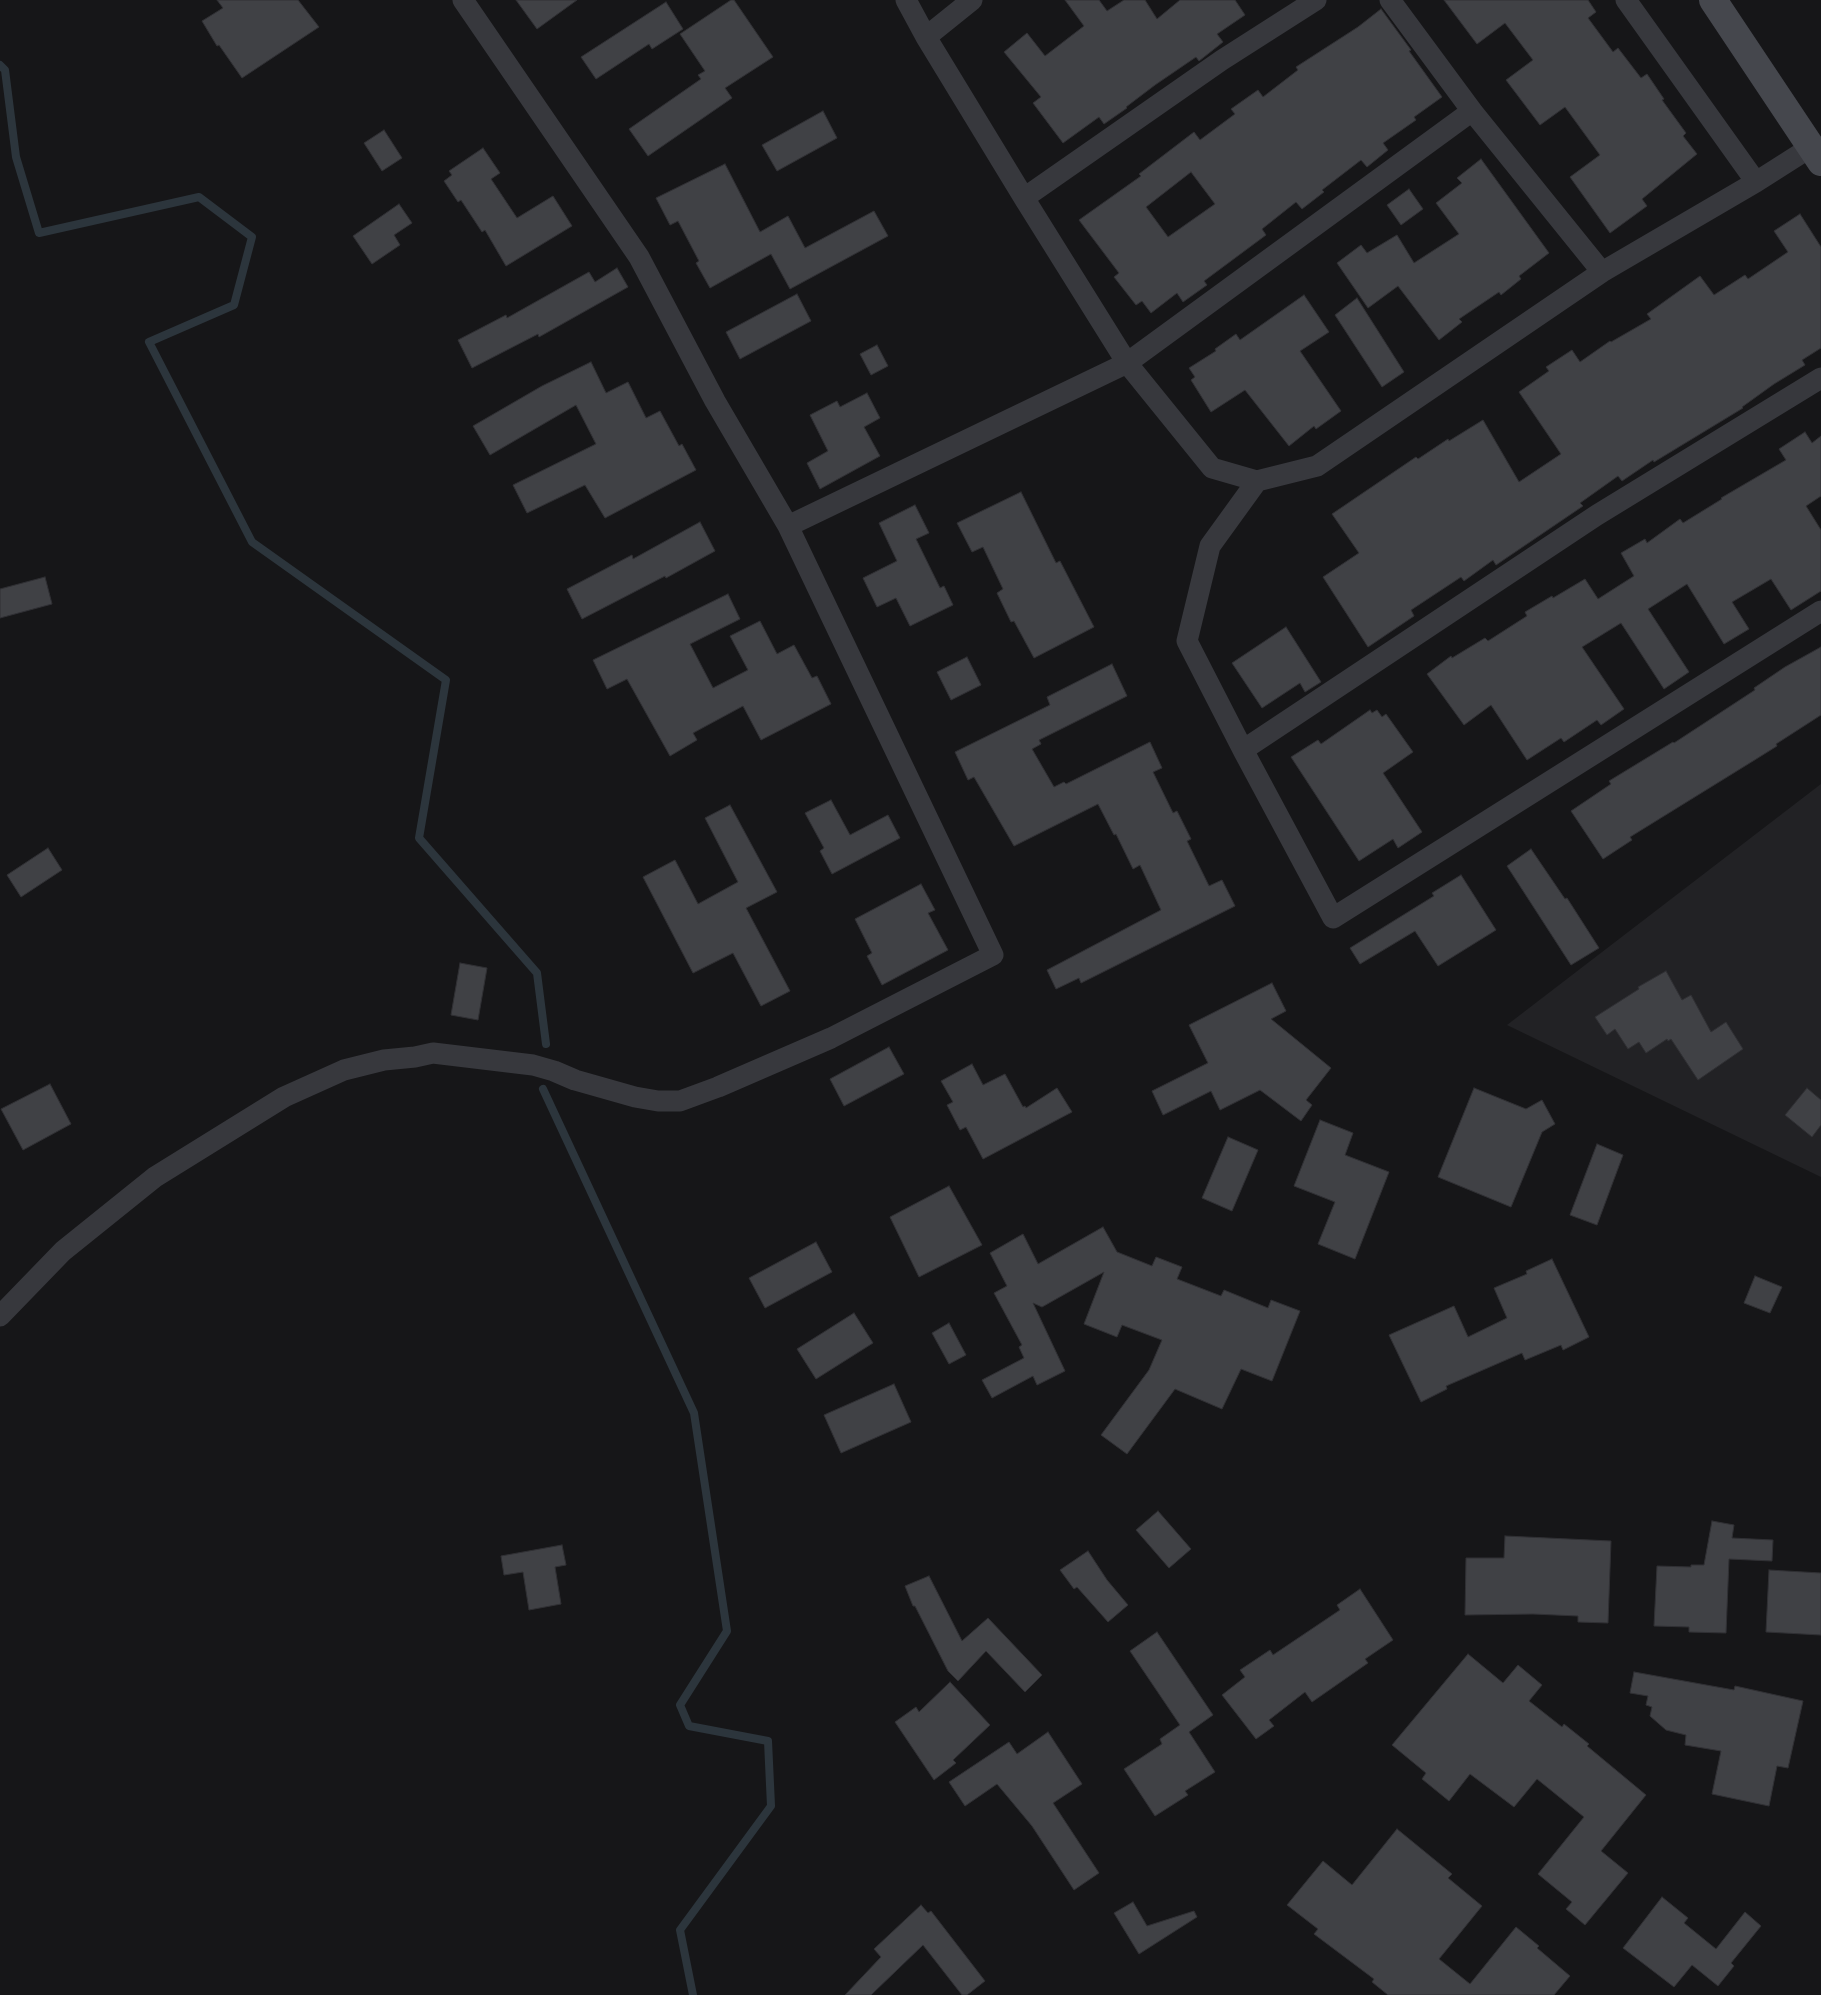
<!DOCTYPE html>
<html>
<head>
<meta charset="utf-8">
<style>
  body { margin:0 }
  canvas { display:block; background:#161618 }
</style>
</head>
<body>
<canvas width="1821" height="1995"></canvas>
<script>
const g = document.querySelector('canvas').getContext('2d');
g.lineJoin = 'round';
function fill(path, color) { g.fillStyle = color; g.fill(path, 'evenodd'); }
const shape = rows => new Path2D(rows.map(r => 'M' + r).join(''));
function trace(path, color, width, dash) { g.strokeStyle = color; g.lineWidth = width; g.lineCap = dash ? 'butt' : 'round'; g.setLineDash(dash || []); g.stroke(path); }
const built = shape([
  [1821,784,1821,1177,1507,1025]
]);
const stream = shape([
  [0,65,5,70,16,157,39,233,199,197,252,237,234,305,149,342,252,542,446,680,419,838,537,973,546,1044],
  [543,1089,694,1413,727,1631,680,1705,689,1726,768,1741,771,1806,680,1930,693,1995]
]);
const building = shape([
  [217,0,298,0,319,27,242,78,219,45,217,46,202,21,223,8,217,0],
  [516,0,577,0,537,29,516,0],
  [731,0,734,0,773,57,725,88,732,98,648,156,629,129,701,79,698,75,705,71,680,34,731,0],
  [1065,0,1099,0,1107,11,1124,0,1145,0,1157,19,1180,0,1235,0,1245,15,1217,34,1223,42,1199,61,1196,57,1155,85,1126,107,1127,108,1104,124,1099,117,1063,143,1033,103,1041,97,1004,52,1027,33,1045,56,1084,26,1065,0],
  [1444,0,1588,0,1596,12,1588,18,1613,52,1618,48,1641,78,1647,74,1664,99,1662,100,1686,133,1683,136,1697,154,1642,199,1647,206,1610,233,1570,177,1600,155,1565,107,1540,125,1506,80,1533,60,1505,23,1477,44,1444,0],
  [666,2,683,29,652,49,649,44,596,79,581,57,666,2],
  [1381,9,1411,50,1409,51,1442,97,1414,117,1416,120,1383,143,1388,150,1367,167,1361,160,1322,190,1324,192,1302,209,1296,202,1262,229,1266,235,1204,281,1207,285,1183,302,1177,293,1151,313,1142,301,1136,305,1114,277,1119,273,1079,220,1141,176,1139,174,1194,132,1200,140,1235,114,1231,109,1258,90,1263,97,1298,70,1296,67,1358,27,1381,9],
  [1191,172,1215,204,1168,237,1146,207,1191,172],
  [823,111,837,138,777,171,762,145,823,111],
  [384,130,402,158,382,171,364,143,384,130],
  [483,148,500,173,491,179,517,218,553,196,572,226,506,266,485,230,482,232,461,200,458,202,444,181,452,175,449,171,483,148],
  [1481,159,1549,253,1519,276,1521,279,1501,295,1499,292,1459,319,1462,322,1439,340,1398,286,1368,308,1337,263,1361,245,1367,253,1397,235,1414,263,1459,234,1436,203,1462,183,1457,178,1481,159],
  [725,164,760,232,788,216,805,248,874,211,888,236,790,289,771,254,710,288,696,263,699,261,678,221,670,225,656,198,725,164],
  [1409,189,1423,209,1401,225,1387,205,1409,189],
  [399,204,412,223,394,235,400,245,372,264,353,236,399,204],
  [1800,214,1821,247,1821,348,1802,360,1805,365,1774,384,1742,407,1743,408,1654,462,1653,460,1622,481,1618,476,1580,503,1583,506,1496,565,1493,560,1464,581,1461,577,1411,610,1414,616,1368,647,1323,577,1359,553,1332,514,1416,457,1418,459,1448,439,1449,441,1483,420,1519,482,1561,454,1519,392,1549,371,1546,367,1572,350,1580,362,1610,341,1611,342,1651,319,1647,314,1700,276,1714,295,1745,275,1748,279,1788,252,1774,231,1800,214],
  [617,268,628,287,539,337,538,334,472,368,458,340,506,315,507,318,589,272,595,282,617,268],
  [797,294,811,321,740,359,726,332,797,294],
  [1304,295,1329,332,1300,351,1341,411,1316,429,1314,426,1289,446,1245,390,1211,412,1191,380,1195,377,1189,368,1216,351,1215,349,1236,334,1240,340,1304,295],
  [1357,298,1404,372,1382,387,1335,315,1357,298],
  [877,345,888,366,871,375,860,354,877,345],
  [591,362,606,393,628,382,646,418,660,411,679,446,682,444,696,470,605,518,585,485,527,513,513,485,596,444,576,405,490,455,473,426,542,386,591,362],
  [867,393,880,418,864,427,880,456,820,489,807,463,828,451,810,415,837,401,840,407,867,393],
  [1805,432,1812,443,1821,436,1821,496,1806,506,1821,530,1821,591,1791,610,1771,579,1732,602,1749,629,1724,644,1687,584,1648,609,1689,672,1664,689,1621,623,1582,647,1624,709,1601,725,1597,720,1564,742,1561,738,1527,760,1491,705,1464,725,1427,674,1451,656,1452,658,1485,638,1488,641,1527,616,1525,612,1552,596,1553,598,1585,579,1598,599,1634,576,1621,553,1645,539,1647,543,1680,519,1683,523,1722,499,1721,498,1786,460,1779,449,1805,432],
  [1021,492,1056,563,1060,561,1094,627,1034,658,1014,621,1011,622,997,593,1003,589,983,547,972,552,957,523,1021,492],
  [915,505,929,533,916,539,940,588,944,586,953,605,910,626,896,598,877,607,863,578,897,561,879,523,915,505],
  [700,522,715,551,666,578,665,576,582,619,567,589,632,555,633,559,700,522],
  [45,577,52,604,0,618,0,589,45,577],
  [728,594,740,619,690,644,713,688,748,670,730,636,760,621,777,654,794,645,812,678,817,676,831,704,761,740,743,706,693,733,697,740,670,756,627,679,607,689,593,660,728,594],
  [1286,627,1321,682,1305,692,1300,683,1262,708,1232,663,1286,627],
  [1821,647,1821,715,1776,744,1777,746,1753,761,1630,837,1632,840,1603,859,1571,811,1611,784,1609,781,1673,742,1674,743,1755,690,1754,688,1785,667,1821,647],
  [967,657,981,685,951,700,937,672,967,657],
  [1112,664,1127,696,1039,740,1041,744,1032,749,1054,787,1064,782,1066,784,1150,742,1162,768,1153,772,1173,813,1177,811,1191,839,1187,841,1209,886,1222,880,1235,906,1081,983,1079,978,1056,989,1047,970,1161,910,1140,865,1133,869,1116,834,1114,835,1098,804,1014,846,974,777,968,780,955,752,1050,705,1047,697,1112,664],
  [1370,710,1372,713,1377,710,1382,717,1386,714,1413,752,1383,773,1422,832,1398,848,1393,839,1359,861,1291,757,1318,740,1321,744,1370,710],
  [831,800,850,835,888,815,900,838,832,874,820,851,824,848,805,813,831,800],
  [730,805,777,892,746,908,790,991,761,1006,733,953,693,973,643,877,675,860,698,904,738,882,705,818,730,805],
  [48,848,62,870,21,897,7,875,48,848],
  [1531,849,1565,899,1567,898,1599,948,1571,965,1507,866,1531,849],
  [1461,875,1496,930,1438,966,1415,931,1360,964,1350,948,1434,896,1432,893,1461,875],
  [921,884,935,910,928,913,948,950,882,985,867,956,872,953,855,919,921,884],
  [460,963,487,968,478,1020,451,1015,460,963],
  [1666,971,1682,1000,1691,995,1711,1032,1726,1022,1743,1049,1698,1080,1671,1039,1668,1041,1667,1039,1646,1053,1639,1042,1628,1049,1615,1029,1607,1035,1595,1017,1639,989,1638,987,1666,971],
  [1272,983,1286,1011,1271,1019,1331,1068,1306,1100,1312,1105,1301,1121,1260,1090,1220,1110,1211,1091,1163,1115,1152,1091,1208,1063,1189,1025,1272,983],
  [889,1047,904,1074,844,1106,830,1079,889,1047],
  [972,1064,983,1085,1005,1074,1023,1107,1025,1106,1026,1108,1057,1088,1072,1112,983,1159,966,1127,960,1130,947,1105,953,1102,941,1081,972,1064],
  [50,1084,71,1124,23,1150,1,1109,50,1084],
  [1474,1088,1526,1109,1542,1100,1555,1124,1542,1132,1511,1207,1438,1177,1474,1088],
  [1807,1088,1821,1100,1821,1125,1812,1137,1785,1115,1807,1088],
  [1320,1120,1353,1133,1345,1155,1389,1172,1355,1259,1318,1244,1335,1202,1294,1186,1320,1120],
  [1228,1137,1258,1150,1232,1211,1202,1198,1228,1137],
  [1597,1144,1623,1155,1597,1225,1570,1215,1597,1144],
  [949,1186,982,1245,919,1277,890,1217,949,1186],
  [1103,1227,1117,1252,1152,1266,1156,1257,1182,1267,1177,1279,1221,1296,1224,1290,1268,1308,1271,1300,1300,1311,1272,1381,1241,1369,1222,1409,1175,1389,1127,1454,1101,1435,1149,1370,1162,1340,1122,1325,1117,1337,1084,1324,1104,1272,1042,1307,1033,1303,1065,1371,1037,1385,1033,1376,992,1398,982,1380,1024,1358,1019,1347,1022,1345,994,1293,1007,1286,990,1253,1023,1234,1038,1264,1103,1227],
  [816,1242,832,1272,765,1308,749,1278,816,1242],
  [1552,1259,1589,1337,1563,1350,1561,1345,1525,1360,1522,1353,1446,1386,1447,1389,1421,1402,1389,1335,1454,1306,1468,1337,1507,1318,1494,1288,1527,1274,1526,1271,1552,1259],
  [1755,1276,1782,1287,1770,1313,1744,1303,1755,1276],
  [854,1313,873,1343,816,1379,797,1349,854,1313],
  [949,1323,966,1355,949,1364,932,1333,949,1323],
  [894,1384,911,1422,841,1453,824,1415,894,1384],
  [1158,1511,1191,1549,1169,1568,1136,1530,1158,1511],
  [1712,1521,1734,1525,1732,1538,1773,1540,1772,1561,1729,1559,1726,1633,1689,1632,1689,1627,1654,1626,1657,1566,1691,1567,1691,1565,1704,1565,1712,1521],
  [1505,1536,1611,1541,1608,1623,1578,1622,1578,1616,1533,1614,1465,1615,1466,1558,1504,1558,1505,1536],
  [562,1545,566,1565,555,1567,561,1604,529,1610,523,1572,504,1575,501,1556,562,1545],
  [1088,1551,1107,1580,1128,1605,1108,1622,1077,1587,1074,1589,1060,1570,1088,1551],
  [1769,1570,1821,1573,1821,1635,1766,1632,1769,1570],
  [929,1576,962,1641,988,1618,1042,1675,1025,1692,986,1651,958,1681,948,1671,915,1606,913,1606,905,1586,929,1576],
  [1360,1589,1393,1640,1365,1659,1368,1663,1312,1702,1305,1692,1269,1720,1274,1726,1256,1739,1222,1695,1245,1677,1240,1670,1270,1650,1273,1655,1340,1610,1337,1605,1360,1589],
  [1157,1632,1213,1715,1189,1732,1215,1772,1185,1791,1188,1795,1155,1816,1124,1769,1162,1744,1160,1739,1180,1725,1130,1651,1157,1632],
  [1468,1654,1503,1683,1518,1665,1542,1685,1529,1701,1562,1727,1564,1724,1589,1744,1587,1746,1646,1795,1601,1851,1628,1873,1585,1925,1566,1909,1572,1902,1538,1874,1584,1817,1537,1779,1514,1807,1470,1774,1449,1801,1422,1779,1426,1773,1392,1745,1468,1654],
  [1634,1672,1734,1690,1735,1686,1803,1701,1788,1768,1777,1766,1769,1806,1712,1794,1721,1751,1685,1745,1686,1735,1666,1730,1650,1716,1652,1707,1646,1705,1648,1696,1630,1693,1634,1672],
  [950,1682,990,1725,953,1760,956,1763,934,1780,895,1722,916,1707,919,1712,950,1682],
  [1048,1732,1082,1784,1053,1803,1099,1873,1074,1890,1032,1826,997,1784,965,1806,949,1782,1009,1742,1017,1754,1048,1732],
  [1397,1829,1452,1874,1448,1878,1482,1906,1439,1959,1470,1984,1516,1927,1539,1946,1537,1948,1570,1976,1554,1995,1388,1995,1372,1982,1374,1979,1314,1934,1318,1929,1287,1905,1323,1861,1352,1885,1397,1829],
  [1662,1897,1688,1918,1684,1923,1716,1949,1745,1912,1761,1926,1731,1963,1734,1966,1718,1986,1692,1965,1674,1987,1623,1948,1662,1897],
  [1133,1902,1147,1926,1194,1911,1197,1917,1139,1954,1114,1913,1133,1902],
  [921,1905,928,1913,931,1911,985,1981,967,1995,962,1995,923,1945,871,1995,845,1995,881,1957,874,1949,921,1905]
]);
const street = shape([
  [463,0,639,257,715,401,788,526],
  [906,0,926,37,1024,198,1127,363,1212,468,1257,481,1317,466,1602,272,1756,182,1811,147],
  [1390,0,1472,111,1602,272],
  [1626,0,1756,182],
  [926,37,972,0],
  [1024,198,1222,60,1316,0],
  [1821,378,1597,515,1243,750,1333,918,1821,611],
  [1243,750,1187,641,1210,546,1257,481],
  [0,1316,63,1251,155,1177,284,1097,344,1070,384,1060,415,1057,433,1053,533,1065,554,1071,575,1080,635,1097,658,1101,680,1101,718,1087,831,1038,993,955,788,526,1127,363,1472,111]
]);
const secondary = shape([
  [1713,0,1821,162]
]);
fill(built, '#222225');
trace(stream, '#2c353c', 8);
fill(building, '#404145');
trace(building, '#303034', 1);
trace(street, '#37383d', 21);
trace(secondary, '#45474d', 28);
</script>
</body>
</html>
